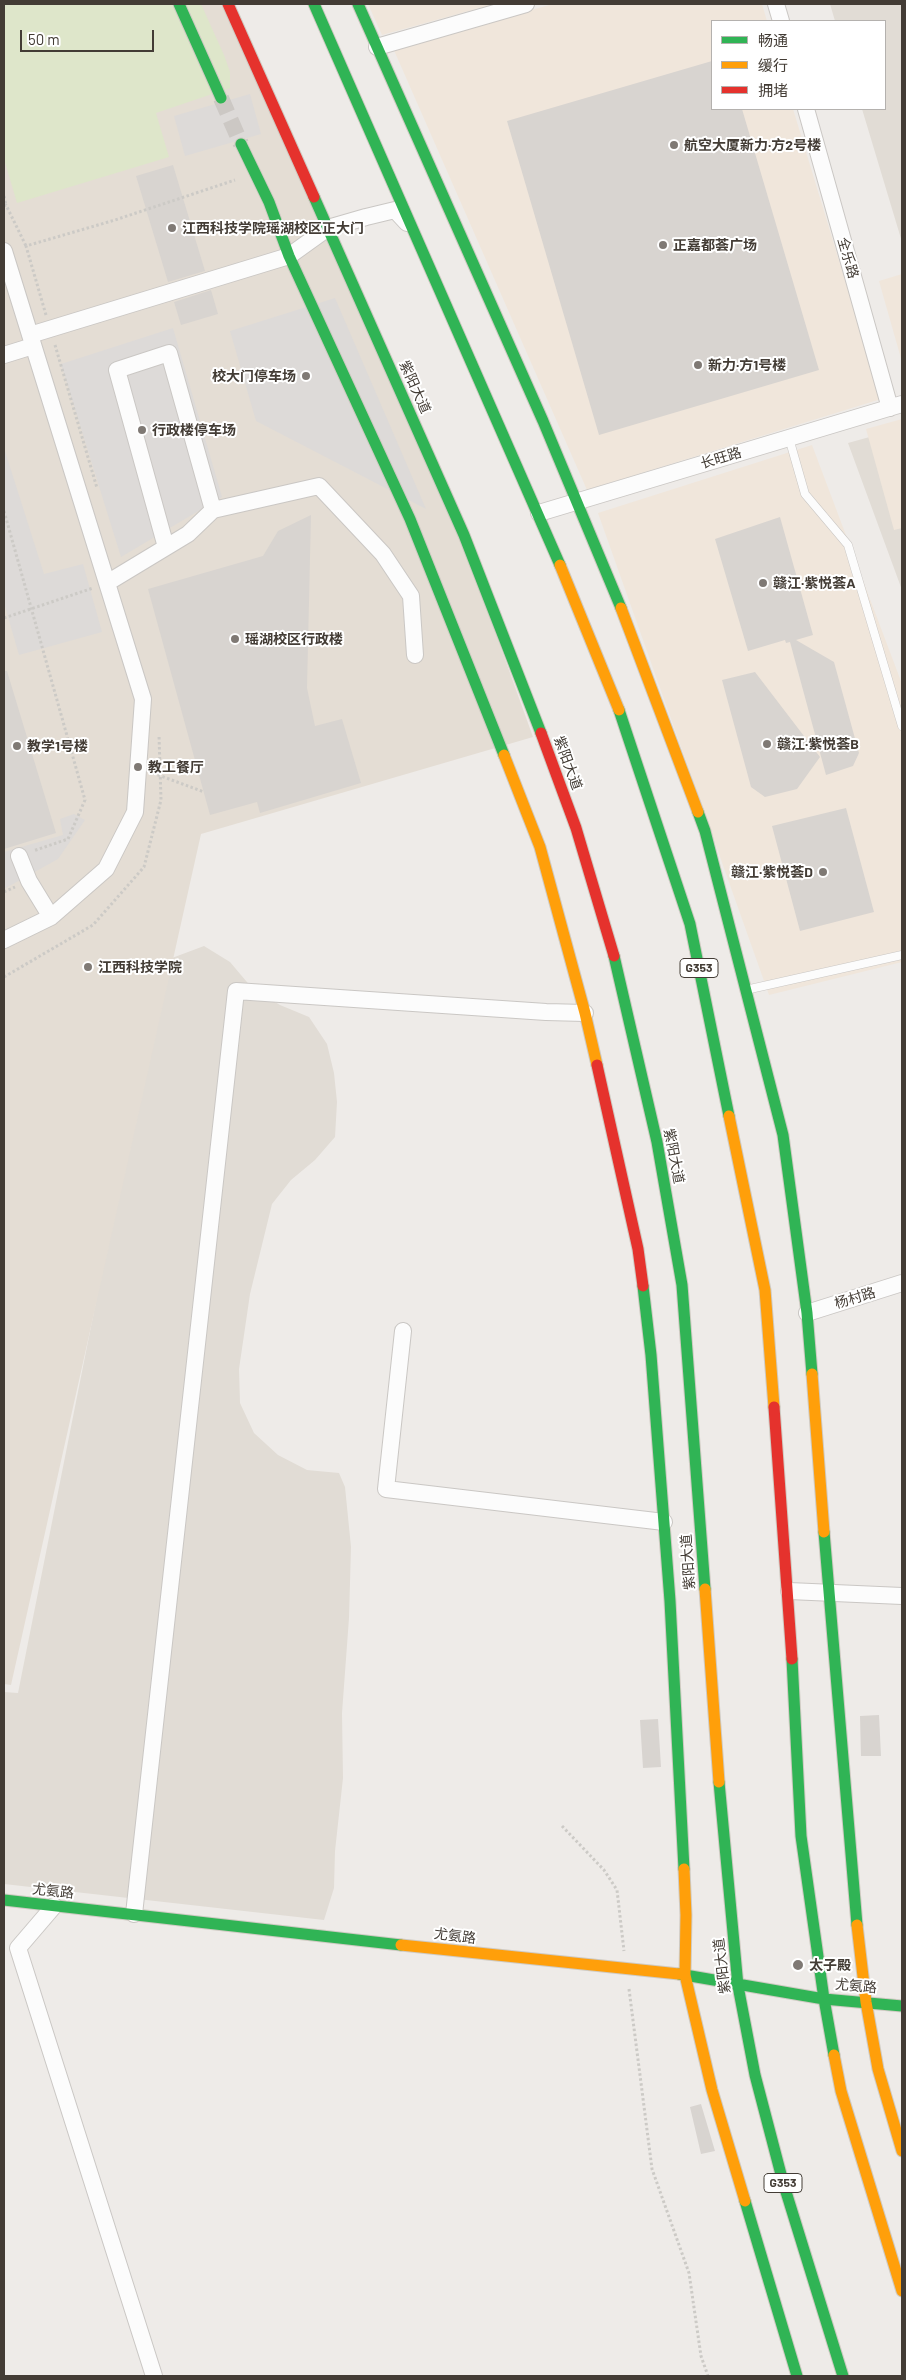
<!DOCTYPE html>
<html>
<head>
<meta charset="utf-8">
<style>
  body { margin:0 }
  #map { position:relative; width:906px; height:2380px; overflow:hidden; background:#eeebe8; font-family:Barlow,"Noto Sans SC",sans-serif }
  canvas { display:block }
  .frame { position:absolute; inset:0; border:5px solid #433c35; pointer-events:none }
  .legend { position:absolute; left:711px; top:20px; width:175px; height:90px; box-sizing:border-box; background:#fff; border:1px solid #b4b1ae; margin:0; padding:6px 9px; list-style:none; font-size:15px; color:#433c35 }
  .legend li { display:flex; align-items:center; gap:10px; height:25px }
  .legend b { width:25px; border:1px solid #b4b1ae }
  .scale { position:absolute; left:20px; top:30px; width:134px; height:22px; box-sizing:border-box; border:2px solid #433c35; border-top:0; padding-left:6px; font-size:15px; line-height:18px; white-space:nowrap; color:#433c35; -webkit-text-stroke:4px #fff; paint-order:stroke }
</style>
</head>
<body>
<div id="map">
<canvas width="906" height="2380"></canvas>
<div class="frame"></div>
<ul class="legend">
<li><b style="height:6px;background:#30b455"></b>畅通</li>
<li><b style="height:6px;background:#ff9f0a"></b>缓行</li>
<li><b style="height:6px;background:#e5322d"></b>拥堵</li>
</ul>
<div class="scale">50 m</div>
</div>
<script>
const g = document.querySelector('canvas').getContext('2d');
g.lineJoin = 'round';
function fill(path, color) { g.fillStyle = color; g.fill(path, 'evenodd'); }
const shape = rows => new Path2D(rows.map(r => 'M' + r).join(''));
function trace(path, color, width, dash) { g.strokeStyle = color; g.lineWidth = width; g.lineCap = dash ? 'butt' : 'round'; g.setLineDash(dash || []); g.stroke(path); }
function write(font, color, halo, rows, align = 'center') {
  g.font = font + ' Barlow,"Noto Sans SC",sans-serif'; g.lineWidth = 4; g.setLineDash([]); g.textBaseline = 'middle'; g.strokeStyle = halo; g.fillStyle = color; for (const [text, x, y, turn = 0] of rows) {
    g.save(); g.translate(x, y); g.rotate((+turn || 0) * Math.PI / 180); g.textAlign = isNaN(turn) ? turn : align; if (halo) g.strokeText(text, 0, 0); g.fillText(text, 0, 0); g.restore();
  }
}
const residential = shape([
  [830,4,902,4,902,242,862,109,885,109,885,21,835,21],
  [902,428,902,590,848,443],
  [204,946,230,962,252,988,280,1005,309,1017,327,1044,334,1073,337,1102,335,1137,315,1160,291,1180,272,1204,250,1294,239,1369,240,1403,254,1433,278,1455,307,1470,339,1473,345,1487,351,1547,349,1618,342,1713,343,1778,335,1851,334,1888,324,1920,4,1884,4,1692,18,1693,158,990,172,958]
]);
const commercial = shape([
  [368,4,494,4,382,35],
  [553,4,762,4,767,21,712,21,712,109,793,109,881,399,587,490,393,48],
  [902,274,902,362,879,281],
  [902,419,902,528,894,530,866,429],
  [812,445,902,684,902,962,769,995,598,513]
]);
const education = shape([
  [4,4,221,4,450,506,533,737,201,834,11,1685,4,1684]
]);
const green = shape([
  [4,4,201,4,224,55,230,72,230,88,156,113,169,157,17,203,4,159]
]);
const parking = shape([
  [250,94,261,134,185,156,174,116],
  [335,298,426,509,256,421,230,331],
  [173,328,222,497,121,557,61,364],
  [4,448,44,574,83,564,102,632,19,655,4,603],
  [74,814,85,820,58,859,4,889,4,852,63,835,60,819]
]);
const building = shape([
  [712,61,712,109,742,109,819,370,599,435,507,121],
  [173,165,205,271,168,282,136,176],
  [211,290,218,314,181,325,174,302],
  [311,515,307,688,315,726,342,719,361,783,260,813,257,802,210,815,148,589,263,556,278,531],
  [780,517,813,635,796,640,834,662,859,753,853,766,826,775,790,642,786,643,785,640,748,651,715,539],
  [4,671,7,671,56,833,4,849],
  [755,672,820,757,797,789,765,797,751,787,722,680],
  [846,808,874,912,800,931,772,826],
  [879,1715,881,1756,861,1756,860,1716],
  [658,1719,661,1767,643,1768,640,1720],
  [701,2104,715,2151,701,2154,690,2107]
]);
const streetTunnel = shape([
  [221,98,241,144]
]);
const path = shape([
  [4,196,6,205],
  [4,206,6,205,26,246],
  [46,315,26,246,115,220,235,180],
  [55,345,97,488],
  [4,511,85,800,68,839,33,851],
  [4,618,93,588],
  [153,773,204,792],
  [4,892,15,887],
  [4,977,93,925,144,867,161,800,159,735],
  [562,1826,604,1870,617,1890,624,1951],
  [629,1989,652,2169,689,2273,701,2356,708,2376]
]);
const lane = shape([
  [789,438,805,494,848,545,902,726],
  [750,989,902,955]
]);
const street = shape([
  [776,4,781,21],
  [377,47,526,4],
  [806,109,890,408],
  [4,251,143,699,135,812,106,869,51,917,4,940],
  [30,335,289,256,328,228,366,217,395,210,407,223],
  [4,355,33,346],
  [539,513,902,404],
  [166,547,117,370,169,353,213,510],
  [107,583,188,534,213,510,319,486,383,554,411,596,415,655],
  [19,856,29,881,51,917],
  [807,1313,902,1283],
  [403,1331,386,1489,664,1522],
  [789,1591,902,1596],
  [54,1906,18,1948,154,2376],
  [134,1914,236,991,546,1012,585,1013]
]);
const fast = shape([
  [179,4,221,98],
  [314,4,560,565],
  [358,4,543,421,621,608],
  [241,144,269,202,289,256,410,519,504,755],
  [314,197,464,535,541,733],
  [619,710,690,924,729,1116],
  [698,812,705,831,783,1135,807,1313,812,1374],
  [614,956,657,1142,682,1285,705,1589],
  [643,1286,651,1355,670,1601,684,1869],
  [824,1532,857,1925],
  [792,1659,801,1836,824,1999,834,2055],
  [719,1782,738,1986,755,2075,783,2182,843,2376],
  [4,1900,401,1945],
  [679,1974,824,1999,902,2006],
  [745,2201,797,2376]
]);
const slow = shape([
  [560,565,619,710],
  [621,608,698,812],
  [504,755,540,847,585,1013,597,1065],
  [729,1116,765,1290,774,1407],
  [812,1374,824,1532],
  [705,1589,719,1782],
  [684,1869,686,1915,685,1975,712,2090,745,2201],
  [857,1925,866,2002,878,2069,902,2151],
  [401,1945,679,1974],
  [834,2055,841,2091,902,2291]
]);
const jam = shape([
  [228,4,314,197],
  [541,733,576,828,614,956],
  [597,1065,638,1249,643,1286],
  [774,1407,792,1659]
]);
const markers = [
  [674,145,5,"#7f7974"],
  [172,228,5,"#7f7974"],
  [663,245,5,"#7f7974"],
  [698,365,5,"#7f7974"],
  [306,376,5,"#7f7974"],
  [142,430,5,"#7f7974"],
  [763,583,5,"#7f7974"],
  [235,639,5,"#7f7974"],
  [767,744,5,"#7f7974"],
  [17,746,5,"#7f7974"],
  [138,767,5,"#7f7974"],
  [823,872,5,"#7f7974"],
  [88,967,5,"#7f7974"],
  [798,1965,6,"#7f7974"]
];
const shields = [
  [699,968,38],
  [783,2183,38]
];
const shieldNames = [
  ["G353",699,968],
  ["G353",783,2183]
];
const poiNames = [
  ["航空大厦新力·方2号楼",684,145],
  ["江西科技学院瑶湖校区正大门",182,228],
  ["正嘉都荟广场",673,245],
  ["新力·方1号楼",708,365],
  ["校大门停车场",296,376,"right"],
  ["行政楼停车场",152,430],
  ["赣江·紫悦荟A",773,583],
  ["瑶湖校区行政楼",245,639],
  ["赣江·紫悦荟B",777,744],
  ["教学1号楼",27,746],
  ["教工餐厅",148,767],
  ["赣江·紫悦荟D",813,872,"right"],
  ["江西科技学院",98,967],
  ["太子殿",809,1965]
];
const streetNames = [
  ["全乐路",848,258,74],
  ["紫阳大道",415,387,66],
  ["长旺路",721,458,-17],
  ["紫阳大道",568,763,70],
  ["紫阳大道",674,1156,79],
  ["杨村路",855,1298,-17],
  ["紫阳大道",688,1562,-94],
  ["尤氨路",53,1891,6],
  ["尤氨路",455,1936,7],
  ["紫阳大道",722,1966,-97],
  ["尤氨路",856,1986,5]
];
fill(residential, '#e1dcd5');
fill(commercial, '#f0e6db');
fill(education, '#e4ddd4');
fill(green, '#dee6ca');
fill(parking, '#dddad8');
fill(building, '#d8d4d0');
trace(streetTunnel, '#ccc8c4', 16, [16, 8]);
trace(lane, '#cac7c4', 9);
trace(street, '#cac7c4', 18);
trace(fast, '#cfcac2', 13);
trace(slow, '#cfcac2', 13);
trace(jam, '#cfcac2', 13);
trace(path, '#cccac6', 3, [2.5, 2.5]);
trace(lane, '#fcfcfc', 8);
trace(street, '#fcfcfc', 16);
trace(fast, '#30b455', 11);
trace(slow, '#ff9f0a', 11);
trace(jam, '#e5322d', 11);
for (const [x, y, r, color] of markers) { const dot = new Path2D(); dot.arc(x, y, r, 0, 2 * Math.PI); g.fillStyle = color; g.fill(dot); trace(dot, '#fff', 2); }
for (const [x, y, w] of shields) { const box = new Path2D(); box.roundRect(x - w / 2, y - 9.5, w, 19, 4); g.fillStyle = '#fff'; g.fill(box); trace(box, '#433c35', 1); }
write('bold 12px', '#433c35', null, shieldNames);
write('bold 14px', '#433c35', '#fff', poiNames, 'left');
write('14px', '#433c35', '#fff', streetNames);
</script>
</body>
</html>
